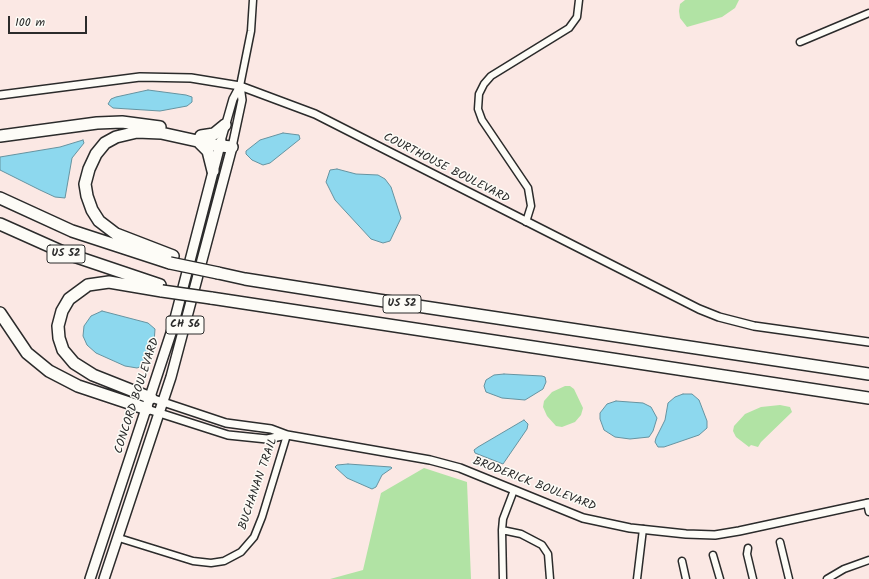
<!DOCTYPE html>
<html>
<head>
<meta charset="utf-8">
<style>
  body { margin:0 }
  #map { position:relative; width:869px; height:579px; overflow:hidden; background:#fbe8e4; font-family:Kalam,sans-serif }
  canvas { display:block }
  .scale { position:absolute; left:8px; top:16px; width:79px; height:18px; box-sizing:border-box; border:2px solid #2b2b2b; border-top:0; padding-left:5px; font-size:12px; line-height:14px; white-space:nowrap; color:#2b2b2b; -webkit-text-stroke:3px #fdfcf7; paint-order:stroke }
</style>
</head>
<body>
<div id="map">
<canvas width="869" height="579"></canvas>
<div class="scale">100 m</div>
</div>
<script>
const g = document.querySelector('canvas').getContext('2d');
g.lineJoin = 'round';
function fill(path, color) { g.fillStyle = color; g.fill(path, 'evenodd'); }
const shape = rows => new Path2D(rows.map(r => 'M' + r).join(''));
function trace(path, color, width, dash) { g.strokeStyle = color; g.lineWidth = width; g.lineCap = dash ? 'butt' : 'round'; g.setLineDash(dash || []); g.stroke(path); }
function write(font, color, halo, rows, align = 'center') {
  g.font = font + ' Kalam,sans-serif'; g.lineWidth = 3; g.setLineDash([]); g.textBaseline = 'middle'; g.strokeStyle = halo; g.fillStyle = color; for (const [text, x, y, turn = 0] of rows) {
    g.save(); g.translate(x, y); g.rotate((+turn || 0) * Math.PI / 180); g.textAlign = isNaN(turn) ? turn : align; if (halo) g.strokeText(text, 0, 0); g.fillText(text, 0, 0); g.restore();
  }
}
const green = shape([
  [685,0,739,0,735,8,722,17,687,27,680,18,679,11,680,4],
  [565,386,570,386,574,389,583,408,581,415,575,422,562,427,556,426,547,416,543,407,544,401,552,392],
  [780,405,790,407,792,412,761,442,758,447,751,445,749,447,736,437,733,431,734,426,745,414,761,407],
  [424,468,467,482,471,579,330,579,363,570,381,493]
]);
const water = shape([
  [148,90,186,95,192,97,192,102,187,106,160,111,113,108,108,104,111,99,116,97,148,90],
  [283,133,299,135,300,139,270,163,263,165,252,160,246,154,246,151,260,140,283,133],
  [83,140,84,143,72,158,65,198,55,197,40,190,0,170,0,157,60,147,83,140],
  [337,169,356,174,378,175,385,179,391,187,401,218,390,241,383,243,371,239,335,200,326,182,330,170,337,169],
  [102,311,148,323,155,329,154,343,142,366,137,368,125,366,96,353,87,345,83,336,84,326,91,316,102,311],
  [504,374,542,376,545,377,546,382,543,389,525,400,502,398,486,392,484,386,486,380,494,375,504,374],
  [683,394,692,394,699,400,707,421,707,428,699,435,664,447,658,447,655,442,656,438,665,420,668,403,675,397,683,394],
  [616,401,643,403,651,407,657,418,653,431,649,437,630,439,615,437,604,430,600,419,600,413,607,404,616,401],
  [524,420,528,424,527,429,503,464,475,453,474,450,478,447,524,420],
  [348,464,391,467,392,468,382,475,376,487,372,489,347,478,335,467,337,465,348,464]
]);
const minor = shape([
  [800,42,869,13],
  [240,86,251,31,253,0],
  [526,222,531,206,528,188,482,120,478,109,479,94,484,84,491,76,569,28,577,17,579,0],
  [867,503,869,512],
  [502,530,521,534,542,545,548,554,550,579],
  [119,538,193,561,211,563,224,561,241,552,254,537,262,517,287,435],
  [780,542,789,579],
  [748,548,747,554,753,579],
  [713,555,720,579],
  [682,561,686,579],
  [503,579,502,530,503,519,514,490],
  [637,579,643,529],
  [827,579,844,569,869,560]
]);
const tertiary = shape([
  [0,95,140,77,191,78,240,86,315,114,699,309,719,317,754,326,869,342],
  [221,141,233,99,240,86],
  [232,147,242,100,240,86],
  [151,398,226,423,271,429,287,435,430,460,460,468,583,518,630,528,686,534,715,535,739,531,869,503],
  [147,409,228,435,267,439,287,435]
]);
const primary = shape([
  [90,579,172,330,221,141],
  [104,579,171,377,232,147]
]);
const motorway = shape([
  [0,136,97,123,122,122,160,127],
  [201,136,214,134,225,125],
  [198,141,208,151,213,171],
  [0,198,72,231,170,263],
  [0,224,65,253,160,285],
  [173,256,116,234,99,221,92,210,87,196,85,184,89,169,96,154,105,143,116,137,137,132,161,133,220,146,232,147],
  [218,273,245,279,378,300,869,374],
  [211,298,869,398],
  [0,313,27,353,49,371,78,386,147,409],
  [151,398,93,375,74,363,63,350,59,338,58,326,62,311,69,299,88,285,109,282,162,291]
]);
const motorwayBridge = shape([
  [170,263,218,273],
  [162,291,211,298]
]);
const shields = [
  [66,254,38],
  [402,304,38],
  [185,325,38]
];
const shieldNames = [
  ["US 52",66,254],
  ["US 52",402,304],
  ["CH 56",185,325]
];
const streetNames = [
  ["COURTHOUSE BOULEVARD",446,169,27],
  ["CONCORD BOULEVARD",138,396,-72],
  ["BUCHANAN TRAIL",259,484,-71],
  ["BRODERICK BOULEVARD",534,485,21]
];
fill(green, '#b1e3a4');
fill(water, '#8dd8ee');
trace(water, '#6693a0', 1);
trace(minor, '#2b2b2b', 9);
trace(tertiary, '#2b2b2b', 10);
trace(primary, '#2b2b2b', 12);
trace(motorway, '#2b2b2b', 14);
trace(minor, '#fdfcf7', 6);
trace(tertiary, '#fdfcf7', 7);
trace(primary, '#fdfcf7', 9);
trace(motorway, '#fdfcf7', 11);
trace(motorwayBridge, '#2b2b2b', 14, []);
trace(motorwayBridge, '#fdfcf7', 11);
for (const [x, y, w] of shields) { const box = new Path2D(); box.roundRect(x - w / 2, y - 9, w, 18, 3); g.fillStyle = '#fdfcf7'; g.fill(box); trace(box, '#2b2b2b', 1); }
write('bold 11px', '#2b2b2b', null, shieldNames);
write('12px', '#2b2b2b', '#fdfcf7', streetNames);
</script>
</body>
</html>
